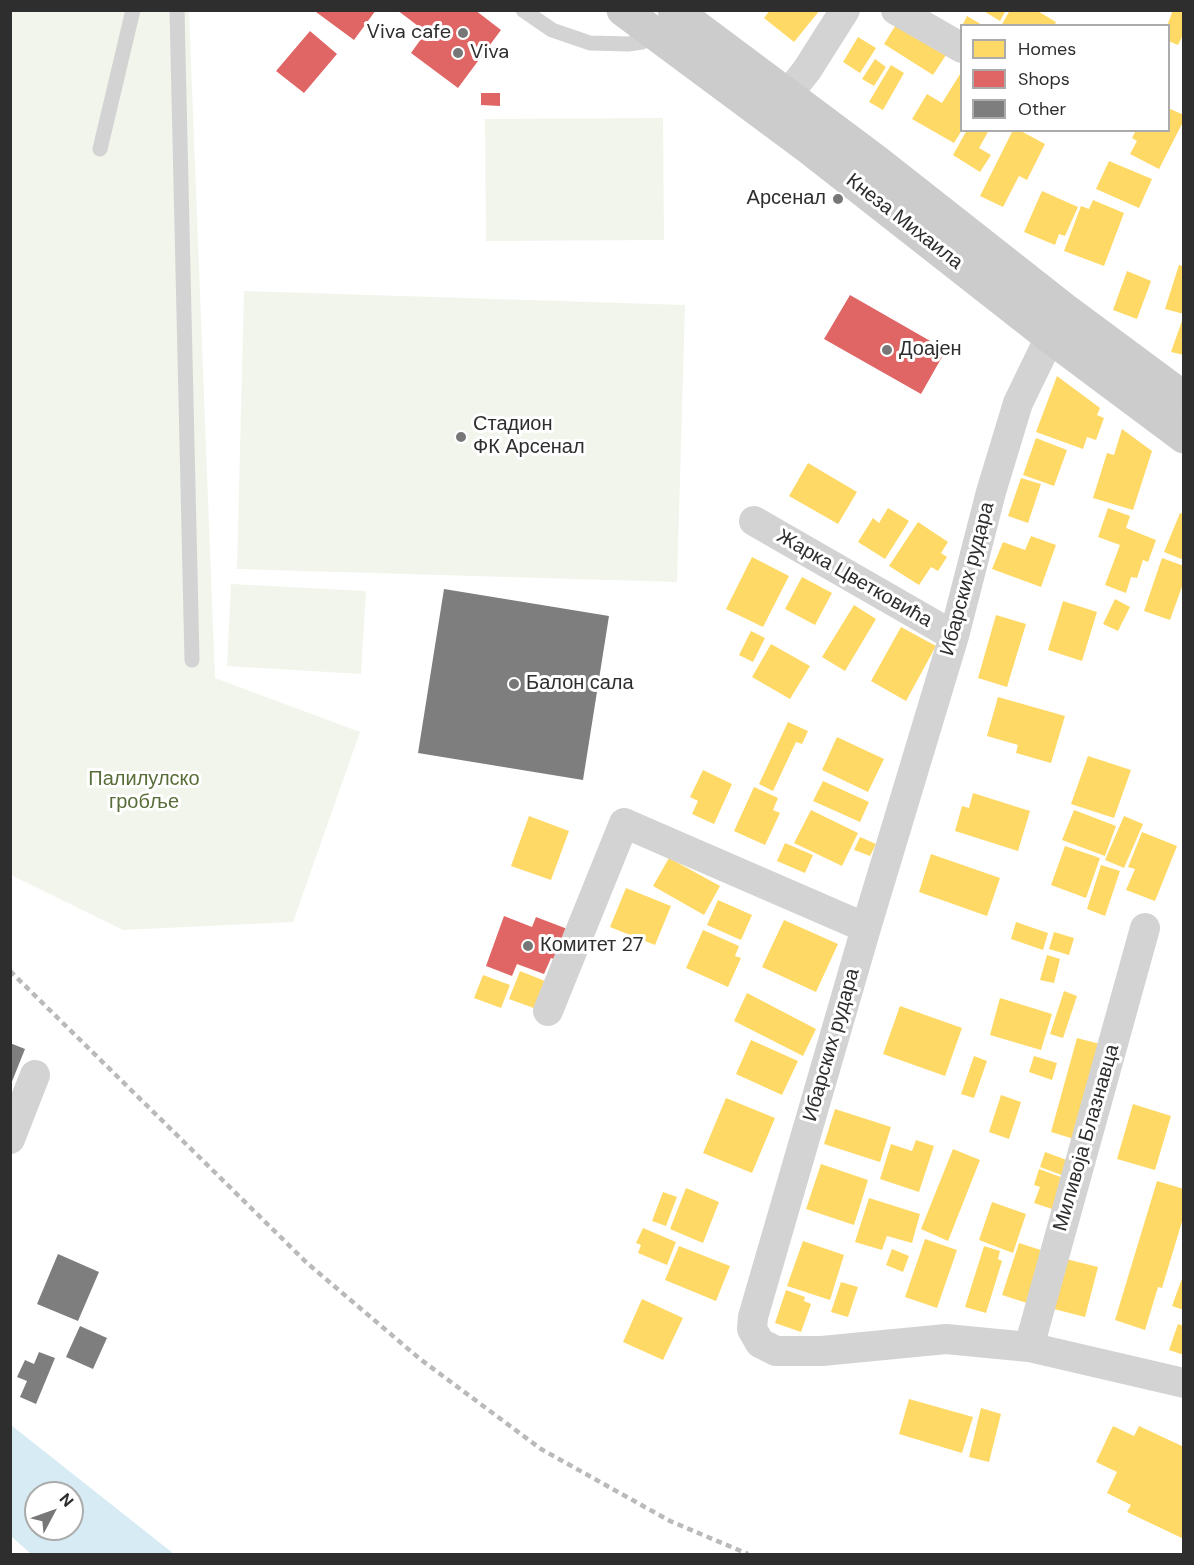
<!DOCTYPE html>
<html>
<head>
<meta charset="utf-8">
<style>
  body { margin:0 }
  #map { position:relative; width:1194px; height:1565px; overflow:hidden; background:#fff; font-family:"DM Sans",sans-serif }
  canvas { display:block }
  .frame { position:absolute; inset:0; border:12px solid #2e2e2e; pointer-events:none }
  .legend { position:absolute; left:960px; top:24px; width:210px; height:108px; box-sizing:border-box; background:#fff; border:2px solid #ababab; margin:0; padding:8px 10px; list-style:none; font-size:18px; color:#2e2e2e }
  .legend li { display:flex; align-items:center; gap:12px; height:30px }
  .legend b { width:30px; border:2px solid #ababab }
  .north { position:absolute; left:24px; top:1481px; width:60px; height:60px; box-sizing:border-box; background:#fff; border:2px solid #ababab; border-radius:50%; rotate:49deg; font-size:16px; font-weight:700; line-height:24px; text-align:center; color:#2e2e2e }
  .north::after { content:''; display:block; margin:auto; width:21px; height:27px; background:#777; clip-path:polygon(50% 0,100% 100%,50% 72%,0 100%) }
</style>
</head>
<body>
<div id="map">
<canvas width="1194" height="1565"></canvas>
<div class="frame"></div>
<ul class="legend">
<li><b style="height:16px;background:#ffd966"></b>Homes</li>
<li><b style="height:16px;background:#e06666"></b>Shops</li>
<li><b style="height:16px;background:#7e7e7e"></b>Other</li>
</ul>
<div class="north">N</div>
</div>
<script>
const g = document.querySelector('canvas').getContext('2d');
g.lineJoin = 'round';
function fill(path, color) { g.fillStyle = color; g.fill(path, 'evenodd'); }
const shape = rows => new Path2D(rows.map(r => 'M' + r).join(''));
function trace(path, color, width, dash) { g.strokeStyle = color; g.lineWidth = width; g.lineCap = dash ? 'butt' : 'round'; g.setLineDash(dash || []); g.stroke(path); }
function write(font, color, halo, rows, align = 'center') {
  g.font = font + ' "DM Sans",sans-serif'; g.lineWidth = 6; g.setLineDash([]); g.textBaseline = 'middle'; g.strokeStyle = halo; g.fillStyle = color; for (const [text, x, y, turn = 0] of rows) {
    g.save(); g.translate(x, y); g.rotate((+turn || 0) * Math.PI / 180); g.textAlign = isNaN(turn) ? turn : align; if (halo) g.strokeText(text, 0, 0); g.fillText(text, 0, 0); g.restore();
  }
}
const green = shape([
  [10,11,189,11,215,678,360,732,293,922,123,930,11,875],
  [663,118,664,240,486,241,485,119],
  [244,291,685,305,677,582,237,569],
  [231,584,366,591,361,674,227,666]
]);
const water = shape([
  [11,1425,174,1554,31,1554,11,1536],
  [36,1493,72,1493,72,1529,36,1529]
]);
const homes = shape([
  [770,10,820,10,794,42,764,18],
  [982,10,1006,10,1000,21],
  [1010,10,1036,10,1056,22,1054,26,1001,26],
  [1173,10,1184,10,1184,33,1178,45,1168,41,1167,26],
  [967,16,984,26,962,26],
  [897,23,946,55,933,75,884,44],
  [858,37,876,48,860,73,843,62],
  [875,59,886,67,874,86,862,79],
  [891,65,904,73,883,110,869,102],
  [962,71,962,130,954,143,912,119,927,94,942,103],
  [1168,108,1184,115,1184,120,1159,169,1130,154,1137,141,1132,138,1136,130,1168,130],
  [967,130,989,130,979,148,991,155,980,172,953,155],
  [1013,130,1019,130,1045,144,1027,180,1019,176,1003,207,980,196],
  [1109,161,1152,179,1139,208,1096,189],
  [1042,191,1078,207,1065,236,1059,234,1055,245,1024,232],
  [1093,200,1124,213,1104,266,1064,251,1081,206,1089,209],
  [1179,265,1184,266,1184,314,1165,309],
  [1127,271,1151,281,1137,319,1113,310],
  [1184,315,1184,355,1171,352],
  [1057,376,1100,408,1097,415,1104,418,1096,440,1087,437,1083,449,1036,432],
  [1122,429,1152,451,1133,510,1093,498,1107,453,1114,455],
  [1036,438,1067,450,1054,486,1023,475],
  [808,463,857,492,838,524,789,496],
  [1021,478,1041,484,1028,523,1008,516],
  [888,508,909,521,885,559,858,542,873,518,879,523],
  [1108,508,1130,516,1126,528,1156,540,1148,562,1143,560,1137,578,1131,577,1126,593,1105,585,1120,545,1098,537],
  [1180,513,1184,514,1184,560,1164,552],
  [918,522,948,542,941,553,947,557,938,571,931,567,919,585,889,566],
  [1031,536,1056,545,1041,587,992,569,1003,542,1025,550],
  [752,557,789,576,763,627,726,609],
  [1162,558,1184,566,1184,581,1170,620,1144,611],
  [802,577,832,593,815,625,785,609],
  [1115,599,1130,607,1118,631,1103,624],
  [1063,601,1097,612,1082,661,1048,650],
  [854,605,876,619,845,671,822,657],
  [996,615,1026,624,1007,687,978,678],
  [901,627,936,646,906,701,871,681],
  [751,631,765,638,753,662,739,655],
  [771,644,810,666,790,699,752,677],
  [998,697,1065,716,1051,763,1016,753,1018,745,987,736],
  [788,722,808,731,802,744,796,742,773,791,759,784],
  [837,737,884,759,868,792,822,770],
  [1088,756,1131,770,1114,818,1071,804],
  [703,770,732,784,714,824,692,814,698,801,690,797],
  [823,781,869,802,860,822,813,801],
  [754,787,778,798,773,810,780,813,765,845,734,831],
  [973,793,1030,811,1018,851,955,831,962,806,969,808],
  [811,810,858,833,842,866,794,843],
  [1074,810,1116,826,1105,856,1062,840],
  [529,816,569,831,551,880,511,866],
  [1124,816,1143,824,1124,868,1105,860],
  [1142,832,1177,846,1155,901,1126,890,1135,869,1128,867],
  [860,837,876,844,870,856,854,850],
  [785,843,813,855,805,873,777,861],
  [1065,846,1100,858,1086,898,1051,885],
  [931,854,1000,878,987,916,919,892],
  [669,858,720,886,704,915,653,886],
  [1101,865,1120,871,1105,916,1087,909],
  [626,888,671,906,655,945,610,927],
  [718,900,752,915,741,940,707,925],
  [784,920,838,944,816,992,762,967],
  [1016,922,1048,933,1043,950,1011,939],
  [703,930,739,946,735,956,741,958,728,987,686,968],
  [1054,932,1074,938,1069,955,1049,949],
  [1047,955,1060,959,1054,983,1040,980],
  [520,971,550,983,539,1010,509,999],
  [483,975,510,985,501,1008,474,998],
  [1064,991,1077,996,1063,1038,1050,1034],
  [747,993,816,1029,803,1056,734,1021],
  [1000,998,1052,1014,1041,1050,990,1035],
  [900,1006,962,1028,945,1076,883,1054],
  [1077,1038,1100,1044,1074,1139,1051,1132],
  [751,1040,798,1061,782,1095,736,1074],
  [974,1056,987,1061,974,1098,961,1094],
  [1034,1056,1057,1063,1052,1080,1029,1072],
  [1001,1095,1021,1102,1009,1139,989,1132],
  [726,1098,775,1118,752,1173,703,1153],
  [1133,1104,1171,1116,1155,1170,1117,1159],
  [835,1109,891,1127,880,1162,824,1144],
  [916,1140,934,1146,919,1192,880,1179,891,1144,912,1151],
  [953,1149,980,1160,948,1241,921,1229],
  [1045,1152,1072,1162,1067,1177,1040,1167],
  [821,1164,868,1180,854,1225,806,1209],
  [1039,1169,1069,1180,1058,1211,1034,1203,1040,1187,1034,1185],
  [1157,1181,1184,1189,1184,1215,1162,1288,1158,1287,1145,1330,1115,1320],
  [686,1188,719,1202,703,1243,670,1229],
  [663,1192,677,1197,666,1226,652,1221],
  [869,1198,920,1214,912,1243,887,1236,882,1250,855,1242],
  [992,1202,1026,1214,1013,1253,979,1240],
  [643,1228,676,1242,667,1265,638,1253,641,1245,636,1243],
  [925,1239,957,1250,937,1308,905,1297],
  [803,1241,844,1255,830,1300,787,1286],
  [1019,1243,1047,1252,1030,1304,1002,1295],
  [679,1246,730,1266,716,1301,665,1280],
  [984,1246,1000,1251,998,1259,1002,1261,986,1313,965,1307],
  [892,1249,909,1256,903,1272,886,1265],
  [1066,1259,1098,1267,1085,1317,1054,1309],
  [1184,1273,1184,1310,1172,1306],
  [841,1282,858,1287,848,1317,831,1312],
  [786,1290,805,1297,804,1301,811,1304,801,1332,775,1323],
  [642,1299,683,1318,663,1360,623,1342],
  [1178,1324,1184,1326,1184,1355,1169,1350],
  [909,1399,973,1417,962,1453,899,1434],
  [981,1408,1001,1414,989,1462,969,1457],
  [1113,1426,1134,1436,1139,1426,1184,1447,1184,1539,1127,1512,1131,1505,1107,1493,1117,1472,1096,1462]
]);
const shops = shape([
  [317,10,376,10,354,40,316,12],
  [397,10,475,10,501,30,458,88,411,53,426,32],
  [310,31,337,54,304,93,276,71],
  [481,93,500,93,500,106,481,105],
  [850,295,946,350,921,394,824,339],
  [504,916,532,927,536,917,570,930,559,961,551,958,544,974,517,964,512,976,486,966]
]);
const building = shape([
  [444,589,609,616,583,780,418,753],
  [10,1043,25,1049,11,1084,10,1084],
  [58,1254,99,1272,78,1321,37,1304],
  [80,1326,107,1338,93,1369,66,1357],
  [39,1352,55,1358,36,1404,20,1397,27,1381,17,1377,25,1360,34,1364]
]);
const service = shape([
  [177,10,192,660],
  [523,10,552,30,590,43,628,44,642,42,654,33],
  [100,149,133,10]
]);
const minor = shape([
  [896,10,962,48],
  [788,94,807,70,845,10],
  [1050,337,1018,403,991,492,954,636,866,928,753,1317,752,1329,760,1343,776,1351,822,1351,946,1339,1029,1347,1184,1383],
  [754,521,954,636],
  [548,1011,624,823,866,928],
  [10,1139,35,1075],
  [1029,1347,1145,928]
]);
const secondary = shape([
  [623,10,809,148,1050,337,1184,437],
  [674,10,876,161,1064,309,1184,398]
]);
const rail = shape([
  [10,971,307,1263,420,1359,541,1449,670,1521,748,1554]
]);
const markers = [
  [463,33,6,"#777"],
  [458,53,6,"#777"],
  [838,199,6,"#777"],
  [887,350,6,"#777"],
  [461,437,6,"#777"],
  [514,684,6,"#777"],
  [528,946,6,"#777"]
];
const poiNames = [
  ["Viva cafe",451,33,"right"],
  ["Viva",470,53],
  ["Арсенал",826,199,"right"],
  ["Доајен",899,350],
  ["Стадион",473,425],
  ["ФК Арсенал",473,448],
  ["Балон сала",526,684],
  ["Комитет 27",540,946]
];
const streetNames = [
  ["Кнеза Михаила",904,222,38],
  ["Жарка Цветковића",854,579,30],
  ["Ибарских рудара",968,579,-75],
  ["Ибарских рудара",832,1045,-74],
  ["Миливоја Блазнавца",1087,1138,-74]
];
const parkNames = [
  ["Палилулско",144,780],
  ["гробље",144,803]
];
fill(green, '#f2f5eb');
fill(water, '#d6ebf3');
fill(homes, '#ffd966');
fill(shops, '#e06666');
fill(building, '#7e7e7e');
trace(service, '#d3d3d3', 15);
trace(minor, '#d3d3d3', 30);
trace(secondary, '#ccc', 33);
trace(rail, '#bababa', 4.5, [6, 4.5]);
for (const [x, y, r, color] of markers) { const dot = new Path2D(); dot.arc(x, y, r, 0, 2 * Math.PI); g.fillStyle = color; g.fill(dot); trace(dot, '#fff', 2); }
write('20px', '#2e2e2e', '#fff', poiNames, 'left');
write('20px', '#2e2e2e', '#fff', streetNames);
write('20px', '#586d38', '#fff', parkNames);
</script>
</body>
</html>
